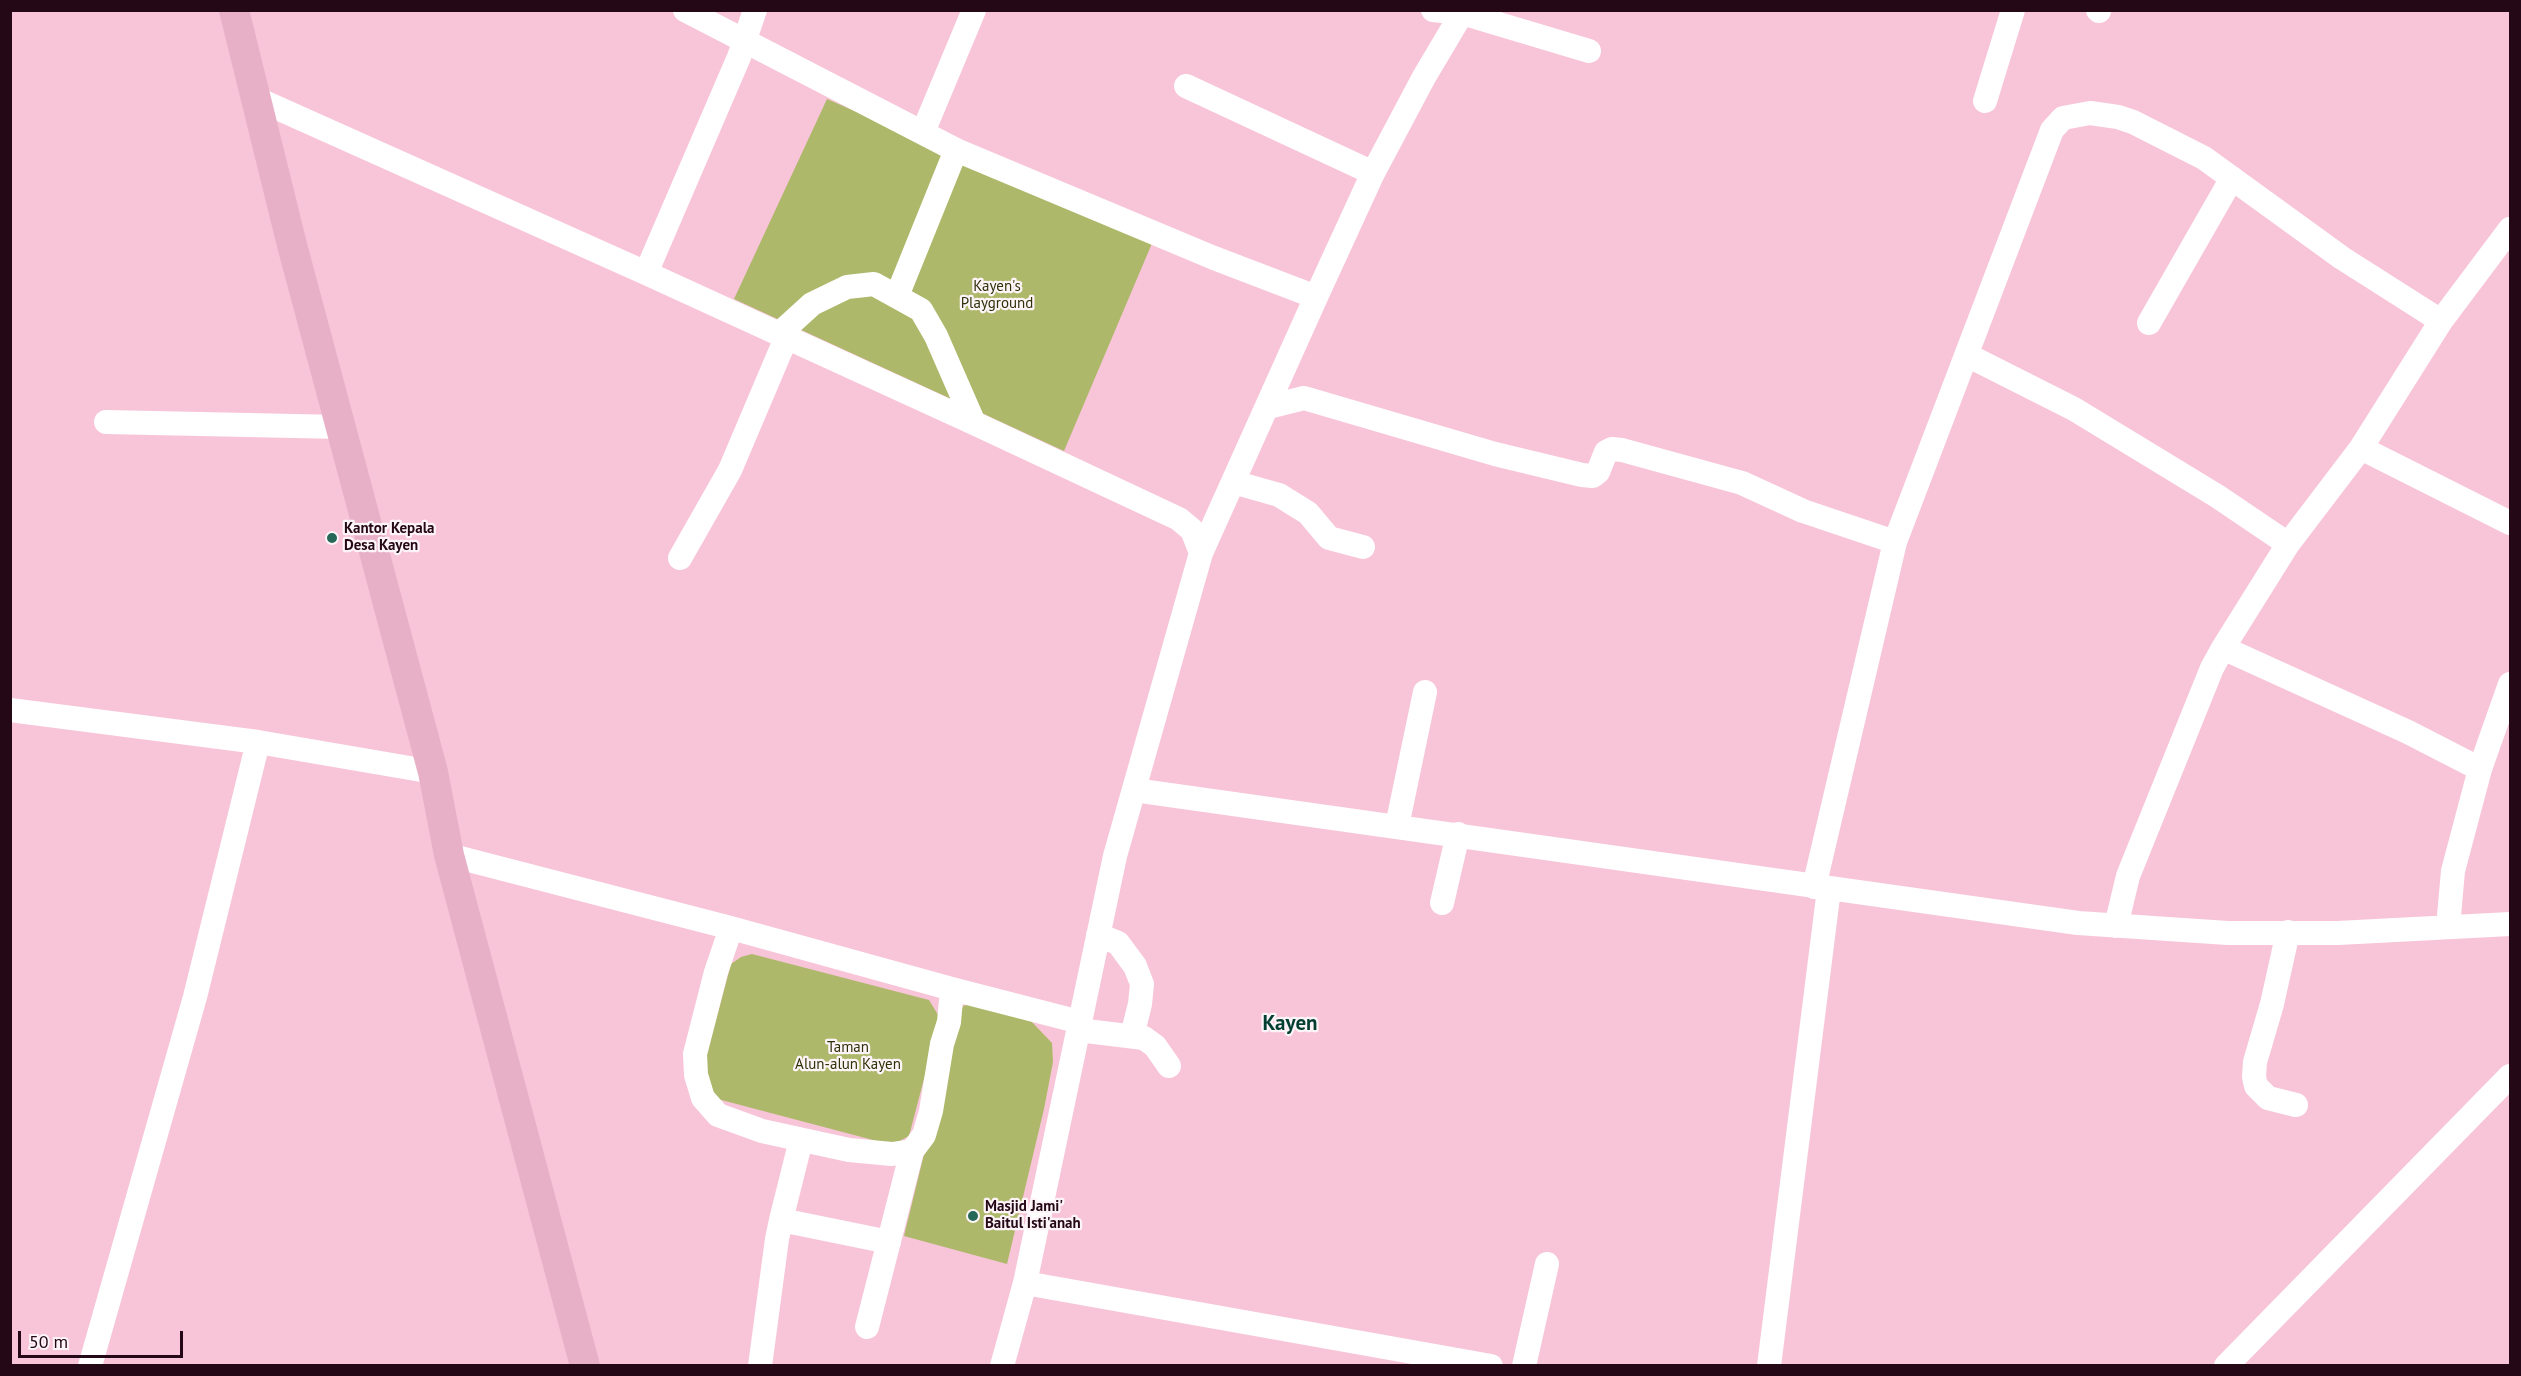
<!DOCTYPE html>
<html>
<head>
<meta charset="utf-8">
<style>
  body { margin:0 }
  #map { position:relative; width:2521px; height:1376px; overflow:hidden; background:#f8c5d8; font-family:"PT Sans",sans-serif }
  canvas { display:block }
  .frame { position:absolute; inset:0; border:12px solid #250815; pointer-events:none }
  .scale { position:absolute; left:18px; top:1331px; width:165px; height:27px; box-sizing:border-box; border:3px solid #250815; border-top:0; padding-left:8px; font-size:18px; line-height:21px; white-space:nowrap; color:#250815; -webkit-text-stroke:4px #fdf4f7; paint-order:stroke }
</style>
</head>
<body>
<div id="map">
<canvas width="2521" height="1376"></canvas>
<div class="frame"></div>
<div class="scale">50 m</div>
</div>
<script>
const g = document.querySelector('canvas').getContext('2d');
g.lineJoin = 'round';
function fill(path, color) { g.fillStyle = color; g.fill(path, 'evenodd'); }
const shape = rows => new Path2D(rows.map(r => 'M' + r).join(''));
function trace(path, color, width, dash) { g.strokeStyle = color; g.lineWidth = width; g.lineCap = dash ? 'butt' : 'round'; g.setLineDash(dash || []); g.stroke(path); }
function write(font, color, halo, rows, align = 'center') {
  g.font = font + ' "PT Sans",sans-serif'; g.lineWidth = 4.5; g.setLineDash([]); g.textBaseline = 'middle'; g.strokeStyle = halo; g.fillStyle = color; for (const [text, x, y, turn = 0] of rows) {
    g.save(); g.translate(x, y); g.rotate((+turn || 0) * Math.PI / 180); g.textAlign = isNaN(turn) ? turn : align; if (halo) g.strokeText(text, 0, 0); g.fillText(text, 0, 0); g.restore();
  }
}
const green = shape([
  [827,99,1153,241,1064,451,734,299],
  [752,954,929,1000,940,1018,909,1136,892,1145,710,1097,701,1076,731,964,741,957],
  [973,1003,1030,1020,1052,1043,1053,1062,1044,1109,1007,1264,904,1236,955,1027,963,1006]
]);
const minor = shape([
  [685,10,956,150,1214,258,1316,297,1201,553],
  [1433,10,1462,13,1589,51],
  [2098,10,2099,11],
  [1186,86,1373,173],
  [255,98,646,273,974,423,1179,519,1192,530,1201,553,1115,856,1025,1283,1002,1366],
  [1985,101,2013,10],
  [923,132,974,10],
  [646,273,739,57,755,10],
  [897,296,956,150],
  [1316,297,1373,173,1424,77,1462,13],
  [2149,323,2232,178],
  [779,334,812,304,847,287,874,284,921,310,936,336,974,423],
  [1967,355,2074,409,2217,496,2288,544],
  [1268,407,1304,398,1495,454,1582,475,1593,476,1598,472,1606,452,1612,449,1622,450,1742,483,1803,511,1895,542,1814,887],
  [106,422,342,427],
  [2361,448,2510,523],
  [1233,482,1279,495,1308,513,1329,538,1363,547],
  [1895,542,2052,130,2063,118,2090,113,2118,117,2133,122,2204,158,2342,258,2441,321],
  [680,558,730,470,786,338],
  [2223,648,2408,732,2480,769,2510,684],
  [10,710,258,742,433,772],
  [1134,790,2078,923,2228,933,2338,933,2510,924],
  [1397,826,1425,692],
  [449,855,731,928,952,989,1080,1022],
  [1442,903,1458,834],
  [2116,926,2128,876,2212,668,2223,648,2288,544,2361,448,2441,321,2510,229],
  [2448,927,2453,871,2480,769],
  [731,928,716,972,695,1054,696,1075,703,1098,718,1115,762,1131,849,1150,892,1154,912,1151,924,1135,931,1111,942,1044,949,1022,952,989],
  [2288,932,2272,1004,2255,1062,2254,1077,2256,1086,2268,1098,2296,1105],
  [1098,935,1118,943,1135,966,1142,984,1140,1004,1132,1036],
  [1078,1030,1144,1038,1155,1046,1169,1066],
  [781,1220,801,1140],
  [1025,1283,1491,1366],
  [867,1327,912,1151],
  [90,1366,195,997,258,742],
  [760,1366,777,1239,781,1220,889,1242],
  [1524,1366,1547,1264],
  [1769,1366,1829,889],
  [2226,1366,2510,1076]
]);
const major = shape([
  [234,10,292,245,433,772,449,855,585,1366]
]);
const markers = [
  [332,538,6,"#256858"],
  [973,1216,6,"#256858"]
];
const parkNames = [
  ["Kayen's",997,287],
  ["Playground",997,304],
  ["Taman",848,1048],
  ["Alun-alun Kayen",848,1065]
];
const poiNames = [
  ["Kantor Kepala",344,529],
  ["Desa Kayen",344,546],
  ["Masjid Jami'",985,1207],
  ["Baitul Isti'anah",985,1224]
];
const districtNames = [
  ["Kayen",1290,1024]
];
fill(green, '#aeb86a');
trace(minor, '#fff', 24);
trace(major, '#e7b0c7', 30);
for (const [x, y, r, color] of markers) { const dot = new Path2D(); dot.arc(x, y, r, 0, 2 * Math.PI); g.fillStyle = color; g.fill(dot); trace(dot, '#fdf4f7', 2); }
write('15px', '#2d3108', '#fdf4f7', parkNames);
write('bold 15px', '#250815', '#fdf4f7', poiNames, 'left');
write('bold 21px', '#023e32', '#fdf4f7', districtNames);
</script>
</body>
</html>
